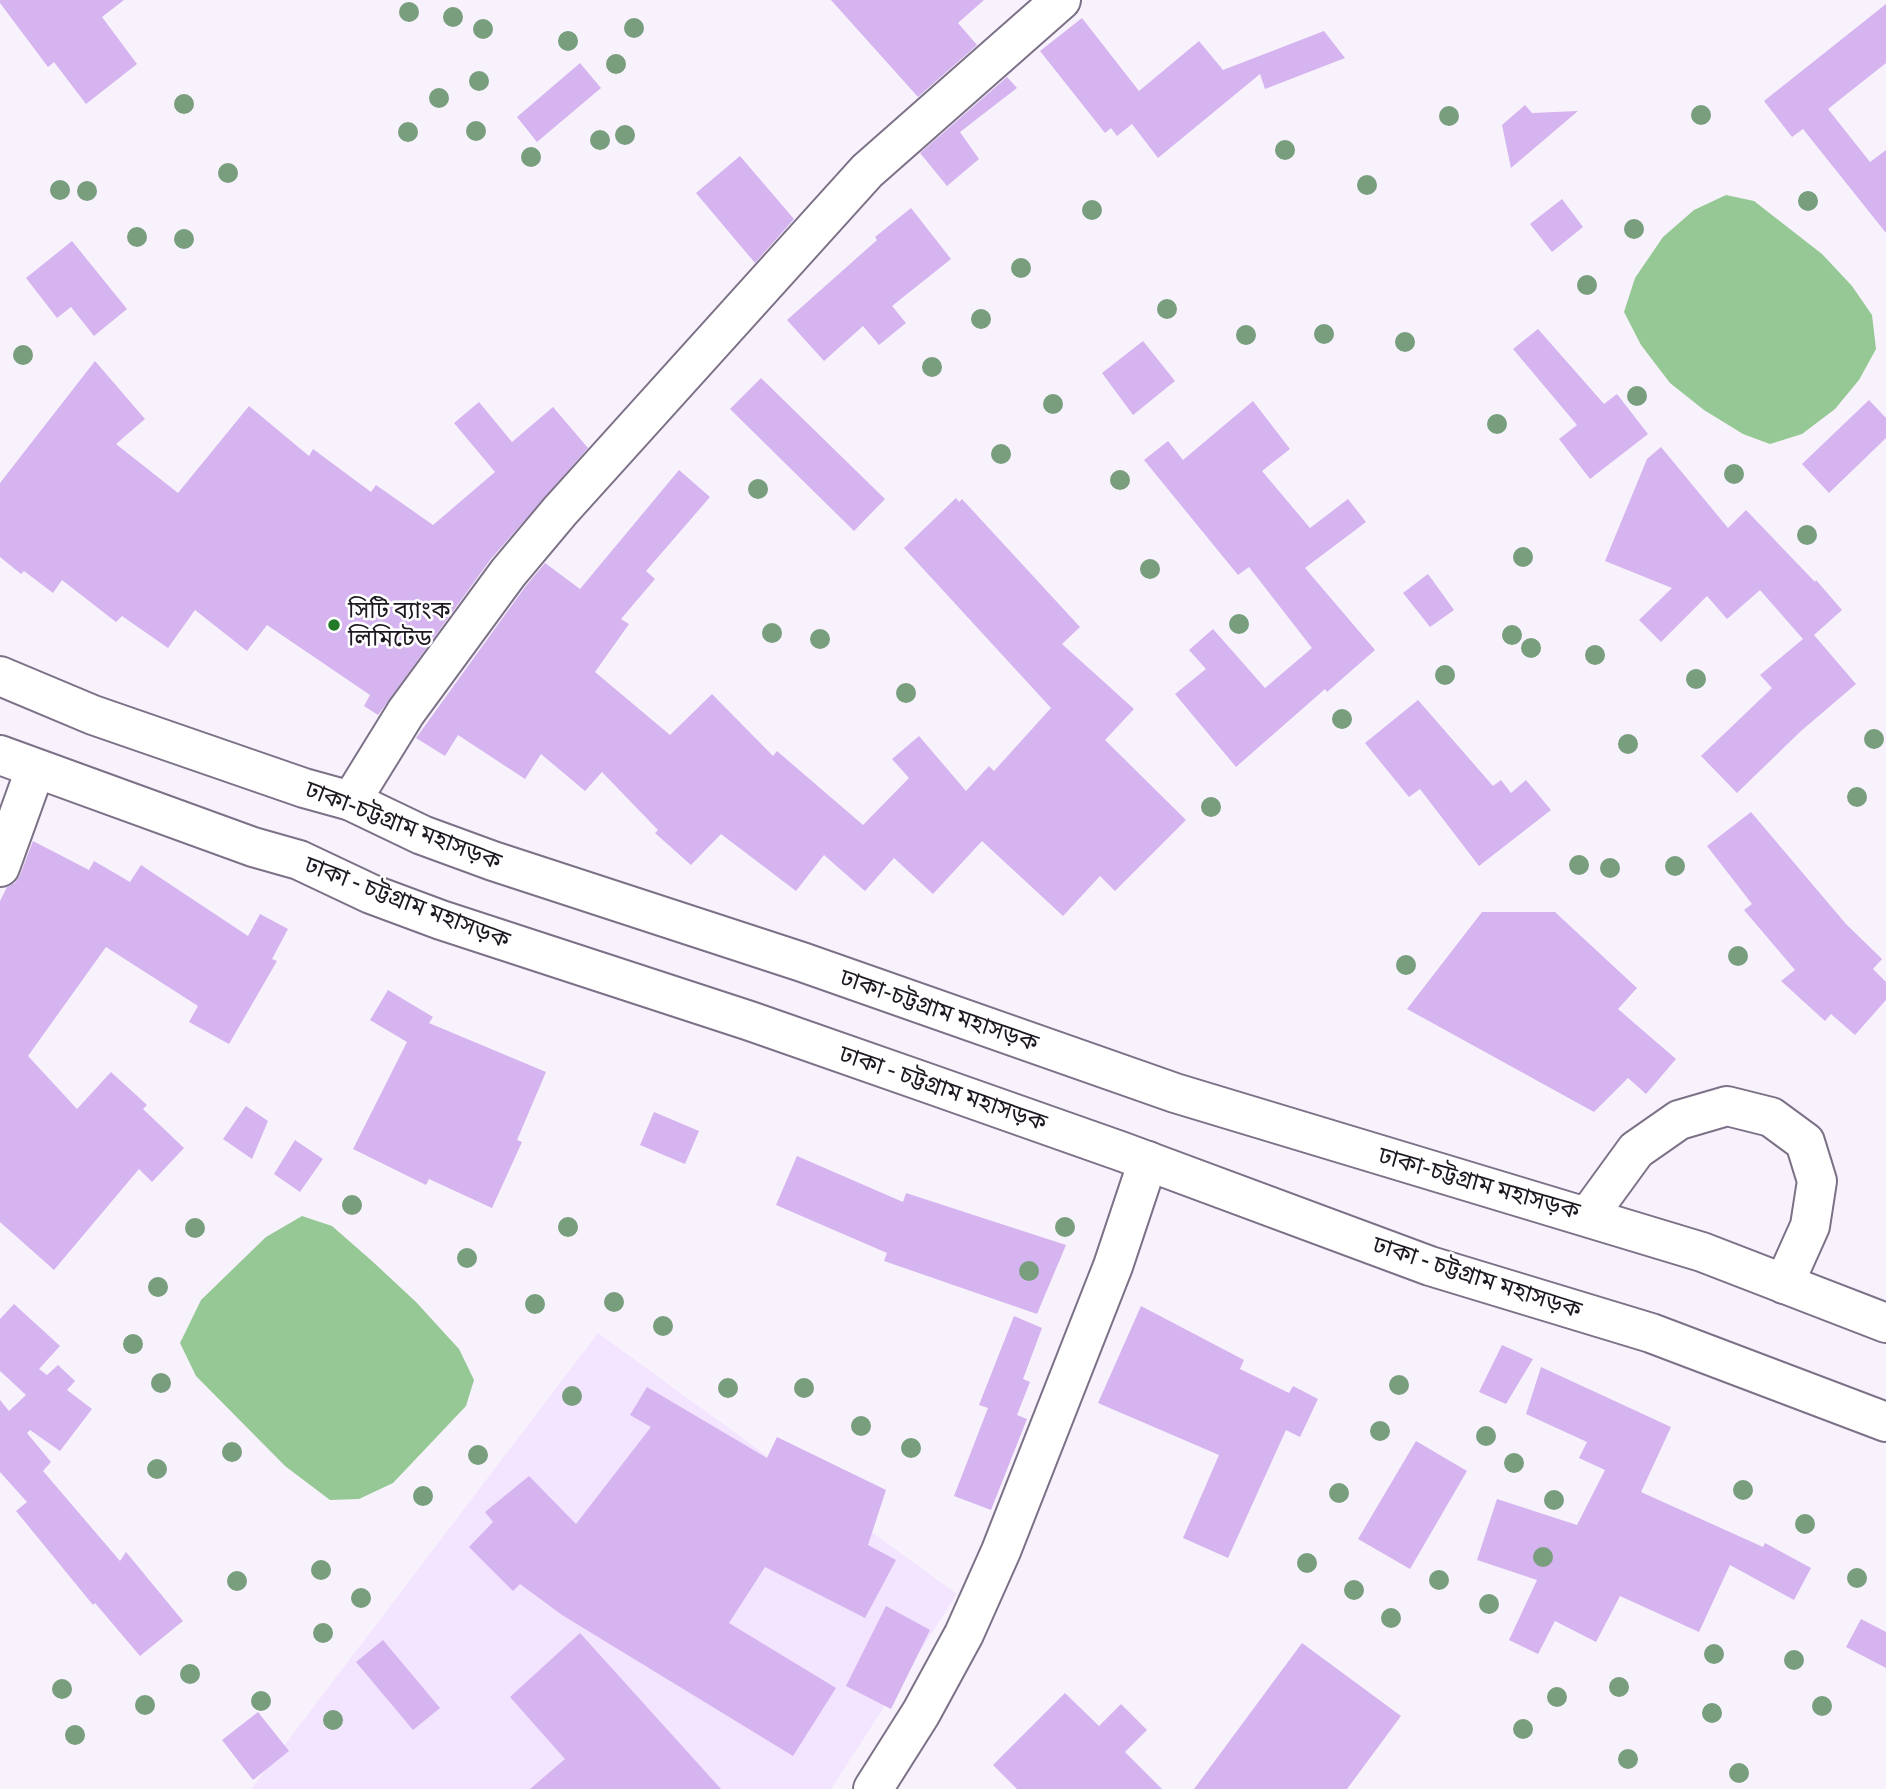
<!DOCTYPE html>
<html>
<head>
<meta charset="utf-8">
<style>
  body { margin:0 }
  canvas { display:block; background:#f8f2fd }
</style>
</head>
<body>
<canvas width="1886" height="1789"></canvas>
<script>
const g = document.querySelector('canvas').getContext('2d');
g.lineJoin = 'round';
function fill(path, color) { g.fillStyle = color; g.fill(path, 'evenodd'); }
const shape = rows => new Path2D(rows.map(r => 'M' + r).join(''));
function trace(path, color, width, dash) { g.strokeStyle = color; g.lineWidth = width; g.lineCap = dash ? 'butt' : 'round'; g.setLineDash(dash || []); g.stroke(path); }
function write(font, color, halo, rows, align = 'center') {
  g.font = font + ' Literata,"Noto Sans Bengali",serif'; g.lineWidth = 5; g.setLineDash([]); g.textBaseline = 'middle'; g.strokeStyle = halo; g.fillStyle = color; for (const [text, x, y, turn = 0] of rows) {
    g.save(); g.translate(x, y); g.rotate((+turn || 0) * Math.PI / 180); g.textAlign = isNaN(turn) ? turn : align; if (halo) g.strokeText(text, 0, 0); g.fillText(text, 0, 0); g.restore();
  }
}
const built = shape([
  [598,1333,957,1594,831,1789,251,1789]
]);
const water = shape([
  [1726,195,1754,201,1822,254,1852,286,1872,315,1876,349,1859,380,1835,409,1802,434,1770,444,1743,434,1704,410,1670,383,1641,345,1624,312,1635,278,1663,237,1694,210],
  [302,1216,332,1226,372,1261,416,1302,459,1349,474,1380,466,1406,393,1483,359,1499,330,1500,285,1466,196,1376,180,1343,201,1300,266,1237]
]);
const building = shape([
  [0,0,124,0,102,17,137,64,86,104,54,62,48,67,0,3],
  [831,0,984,0,958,23,977,45,918,97],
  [1886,4,1886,63,1828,109,1870,162,1886,150,1886,233,1803,129,1792,137,1764,101],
  [1082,18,1139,91,1199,41,1223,70,1324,31,1345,58,1265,89,1260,74,1158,158,1132,124,1117,136,1111,128,1105,133,1040,51],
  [580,63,601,88,537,142,517,117],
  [1007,77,1017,88,960,132,979,159,947,186,920,153],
  [1525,105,1532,113,1578,111,1511,168,1502,125],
  [740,156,794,219,755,263,696,193],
  [1562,199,1583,227,1552,252,1530,224],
  [911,208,951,259,892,306,906,323,879,345,863,326,824,361,787,320,877,240,875,237],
  [72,241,127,309,94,336,71,307,57,318,26,278],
  [1538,329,1604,404,1617,394,1648,434,1590,479,1559,439,1577,425,1513,349],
  [1143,341,1175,381,1133,415,1102,373],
  [95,361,145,419,116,444,178,493,249,406,309,456,313,449,371,492,376,485,433,525,495,472,454,423,479,402,512,442,553,407,588,448,490,560,378,715,364,706,370,695,267,625,247,651,195,610,168,648,122,616,116,622,62,580,53,593,24,571,21,574,0,557,0,483],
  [761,378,885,499,854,531,730,409],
  [1869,400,1886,418,1886,438,1829,493,1802,464],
  [1253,401,1290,449,1262,471,1310,528,1348,499,1366,522,1305,568,1375,650,1327,692,1325,689,1236,767,1175,694,1206,669,1189,650,1213,629,1265,688,1312,648,1249,567,1238,575,1144,460,1168,441,1183,460],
  [1661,447,1728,528,1746,510,1815,582,1816,580,1842,610,1814,635,1856,684,1801,731,1737,793,1701,756,1772,688,1760,675,1803,639,1760,590,1727,619,1707,596,1661,642,1639,620,1672,588,1605,561,1647,459],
  [679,470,710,497,646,571,655,579,621,619,629,624,595,672,670,735,712,694,773,756,777,751,863,825,909,778,892,759,919,736,966,791,989,766,994,771,1051,708,904,548,956,498,959,502,962,499,1080,627,1062,644,1134,709,1105,740,1186,820,1115,891,1100,876,1063,916,982,841,933,894,894,858,865,891,824,855,796,891,721,834,691,865,655,833,658,830,602,772,585,791,541,754,525,779,458,735,445,756,416,738,525,587,545,563,580,589],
  [1428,574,1454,610,1430,627,1403,593],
  [1418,700,1493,786,1501,780,1511,793,1526,780,1551,810,1479,866,1420,789,1409,797,1365,743],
  [1751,812,1846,924,1882,959,1873,969,1886,982,1886,1000,1855,1035,1831,1014,1825,1021,1781,981,1795,970,1744,910,1752,904,1707,846],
  [33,841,89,870,94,861,130,882,141,865,248,936,260,914,288,929,272,959,277,961,229,1044,189,1022,198,1006,106,947,28,1056,77,1109,111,1072,147,1105,143,1109,184,1148,152,1182,139,1169,54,1270,0,1222,0,901,7,887,15,883,20,875],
  [1482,912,1555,912,1637,988,1618,1009,1676,1059,1646,1094,1628,1078,1594,1112,1407,1009],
  [388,990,433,1017,429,1023,546,1072,517,1140,522,1142,492,1208,429,1179,426,1185,353,1149,407,1042,370,1020],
  [246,1106,268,1121,252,1159,223,1139],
  [654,1112,699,1131,685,1164,640,1145],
  [295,1140,323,1159,300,1192,274,1174],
  [797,1156,903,1202,906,1193,1066,1245,1037,1314,884,1261,887,1253,776,1205],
  [14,1304,60,1346,39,1369,47,1375,58,1365,75,1381,67,1390,92,1409,60,1451,30,1430,27,1433,51,1462,43,1471,120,1561,126,1552,183,1621,140,1656,95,1603,93,1605,16,1511,27,1502,0,1472,0,1400,9,1411,26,1395,0,1371,0,1319],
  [1141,1306,1244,1360,1240,1369,1289,1393,1293,1386,1318,1399,1300,1437,1286,1430,1228,1558,1183,1538,1219,1455,1098,1403],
  [1014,1316,1042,1328,1023,1379,1030,1382,1017,1415,1027,1419,991,1510,954,1496,988,1408,979,1405],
  [1502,1345,1533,1359,1506,1404,1479,1392],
  [1541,1367,1671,1427,1641,1492,1763,1547,1765,1543,1811,1568,1794,1600,1730,1565,1699,1632,1620,1596,1596,1642,1555,1621,1538,1654,1509,1640,1537,1580,1477,1560,1497,1499,1577,1525,1605,1470,1579,1458,1587,1442,1526,1414],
  [647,1387,767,1458,777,1437,886,1490,868,1545,896,1560,865,1618,765,1567,729,1623,836,1688,793,1756,562,1615,520,1584,513,1591,469,1547,493,1522,485,1512,529,1476,576,1524,651,1427,630,1415],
  [1416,1441,1467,1471,1410,1569,1358,1539],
  [886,1606,930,1630,891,1709,846,1686],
  [1861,1619,1886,1632,1886,1668,1846,1647],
  [580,1633,721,1789,530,1789,565,1759,510,1697],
  [383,1640,440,1708,413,1730,356,1662],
  [1302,1643,1401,1716,1347,1789,1194,1789],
  [1065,1693,1099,1726,1121,1704,1147,1730,1125,1752,1162,1789,1017,1789,993,1765],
  [258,1712,289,1751,253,1780,222,1740]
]);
const minor = shape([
  [351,801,406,712,508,573,560,511,867,171,1061,0],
  [0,867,35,770],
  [1588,1216,1636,1150,1679,1120,1727,1106,1771,1117,1805,1142,1817,1181,1810,1226,1784,1284],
  [873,1789,921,1713,964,1634,1001,1551,1113,1266,1148,1161]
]);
const highway = shape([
  [0,676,93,715,304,788,351,801,422,835,493,861,802,962,1175,1093,1702,1252,1886,1323],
  [0,755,253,847,299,860,371,894,441,920,750,1021,933,1085,1123,1152,1430,1266,1651,1333,1886,1422]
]);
const trees = [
  [409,12],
  [453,17],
  [634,28],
  [483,29],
  [568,41],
  [616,64],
  [479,81],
  [439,98],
  [184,104],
  [1701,115],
  [1449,116],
  [476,131],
  [408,132],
  [625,135],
  [600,140],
  [1285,150],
  [531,157],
  [228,173],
  [1367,185],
  [60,190],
  [87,191],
  [1808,201],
  [1092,210],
  [1634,229],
  [137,237],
  [184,239],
  [1021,268],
  [1587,285],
  [1167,309],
  [981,319],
  [1324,334],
  [1246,335],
  [1405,342],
  [23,355],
  [932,367],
  [1637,396],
  [1053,404],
  [1497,424],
  [1001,454],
  [1734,474],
  [1120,480],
  [758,489],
  [1807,535],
  [1523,557],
  [1150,569],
  [1239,624],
  [772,633],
  [1512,635],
  [820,639],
  [1531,648],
  [1595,655],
  [1445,675],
  [1696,679],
  [906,693],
  [1342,719],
  [1874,739],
  [1628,744],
  [1857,797],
  [1211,807],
  [1579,865],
  [1675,866],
  [1610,868],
  [1738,956],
  [1406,965],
  [352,1205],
  [568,1227],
  [1065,1227],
  [195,1228],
  [467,1258],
  [1029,1271],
  [158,1287],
  [614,1302],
  [535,1304],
  [663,1326],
  [133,1344],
  [161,1383],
  [1399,1385],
  [728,1388],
  [804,1388],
  [572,1396],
  [861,1426],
  [1380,1431],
  [1486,1436],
  [911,1448],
  [232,1452],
  [478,1455],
  [1514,1463],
  [157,1469],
  [1743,1490],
  [1339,1493],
  [423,1496],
  [1554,1500],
  [1805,1524],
  [1543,1557],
  [1307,1563],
  [321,1570],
  [1857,1578],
  [1439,1580],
  [237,1581],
  [1354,1590],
  [361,1598],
  [1489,1604],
  [1391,1618],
  [323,1633],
  [1714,1654],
  [1794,1660],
  [190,1674],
  [1619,1687],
  [62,1689],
  [1557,1697],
  [261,1701],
  [145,1705],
  [1822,1706],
  [1712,1713],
  [333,1720],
  [1523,1729],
  [75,1735],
  [1628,1759],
  [1739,1773]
];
const markers = [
  [334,625,7,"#227a28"]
];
const poiNames = [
  ["সিটি ব্যাংক",348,611],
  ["লিমিটেড",348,639]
];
const streetNames = [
  ["ঢাকা-চট্টগ্রাম মহাসড়ক",403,826,21],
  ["ঢাকা - চট্টগ্রাম মহাসড়ক",407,903,21],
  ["ঢাকা-চট্টগ্রাম মহাসড়ক",939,1011,19],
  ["ঢাকা - চট্টগ্রাম মহাসড়ক",943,1089,19],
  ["ঢাকা-চট্টগ্রাম মহাসড়ক",1479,1184,16],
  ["ঢাকা - চট্টগ্রাম মহাসড়ক",1477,1278,18]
];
fill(built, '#f3e5ff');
fill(water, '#95c894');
fill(building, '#d5b4f0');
trace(minor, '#7c7187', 42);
trace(highway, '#7c7187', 42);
trace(minor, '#fff', 38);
trace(highway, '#fff', 38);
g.fillStyle = '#789e7e';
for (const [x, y] of trees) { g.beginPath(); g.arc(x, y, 10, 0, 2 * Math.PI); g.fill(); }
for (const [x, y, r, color] of markers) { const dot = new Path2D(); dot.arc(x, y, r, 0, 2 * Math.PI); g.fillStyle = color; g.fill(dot); trace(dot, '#fff', 2.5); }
write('24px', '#1d1821', '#fff', poiNames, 'left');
write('24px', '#1d1821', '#fff', streetNames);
</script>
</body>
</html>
